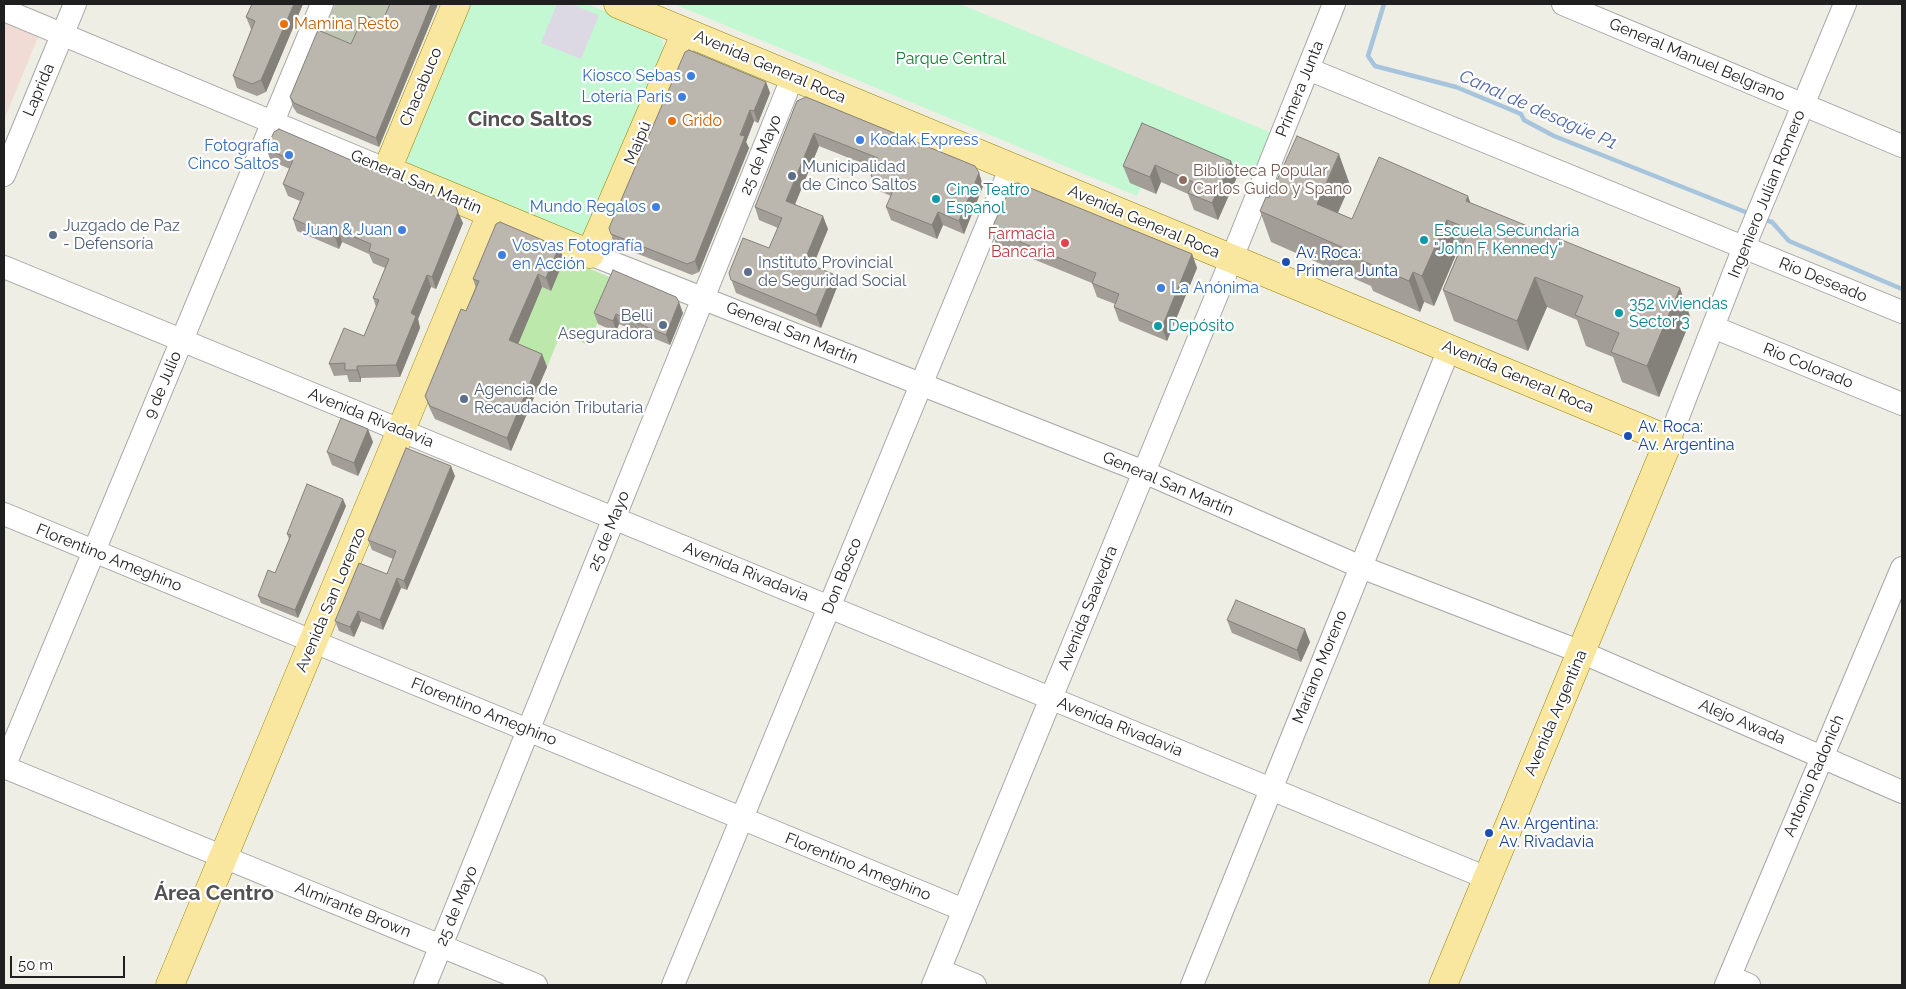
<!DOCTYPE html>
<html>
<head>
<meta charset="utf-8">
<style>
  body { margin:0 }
  #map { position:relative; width:1906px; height:989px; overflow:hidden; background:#efeee5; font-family:Raleway,sans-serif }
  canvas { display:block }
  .frame { position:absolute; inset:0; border:5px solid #1f1f1f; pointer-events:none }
  .scale { position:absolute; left:10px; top:956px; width:115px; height:22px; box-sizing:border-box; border:2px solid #1f1f1f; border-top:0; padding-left:6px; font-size:15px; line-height:18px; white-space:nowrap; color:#1f1f1f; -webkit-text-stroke:4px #fff; paint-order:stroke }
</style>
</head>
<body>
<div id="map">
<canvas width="1906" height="989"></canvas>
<div class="frame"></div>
<div class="scale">50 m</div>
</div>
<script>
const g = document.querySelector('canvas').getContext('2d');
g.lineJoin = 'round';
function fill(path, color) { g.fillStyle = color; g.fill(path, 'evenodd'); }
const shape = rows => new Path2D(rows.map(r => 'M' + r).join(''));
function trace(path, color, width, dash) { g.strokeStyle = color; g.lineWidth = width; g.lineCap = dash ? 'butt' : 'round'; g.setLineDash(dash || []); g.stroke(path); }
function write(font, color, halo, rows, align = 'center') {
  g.font = font + ' Raleway,sans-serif'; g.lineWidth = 4.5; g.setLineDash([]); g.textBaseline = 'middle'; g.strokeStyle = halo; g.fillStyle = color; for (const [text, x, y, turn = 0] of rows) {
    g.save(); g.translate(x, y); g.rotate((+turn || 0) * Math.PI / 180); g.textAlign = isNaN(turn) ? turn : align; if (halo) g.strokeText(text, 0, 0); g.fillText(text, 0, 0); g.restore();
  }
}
const commercial = shape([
  [4,21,39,35,4,120]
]);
const construction = shape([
  [335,4,393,4,386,32,355,54,320,40]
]);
const grass = shape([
  [565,258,616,280,588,345,561,333,547,367,514,354,542,287,551,291]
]);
const park = shape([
  [469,4,587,4,655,32,662,40,664,49,593,227,586,234,575,234,413,167,407,161,406,153],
  [674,4,960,4,1272,133,1254,176,1164,137,1137,196]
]);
const plaza = shape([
  [557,4,571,4,599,15,581,59,541,43]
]);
const stream = shape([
  [1384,4,1368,56,1375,66,1456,87,1521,114,1524,120,1554,136,1748,213],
  [1765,220,1772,222,1789,241,1902,289]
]);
const minor = shape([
  [1563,4,1902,146],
  [4,10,387,170],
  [1308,69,1902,312],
  [4,175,75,4],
  [590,254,1144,472,1361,567,1581,652,1902,792],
  [4,267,1487,878],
  [1713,327,1902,404],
  [1669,440,1744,247,1845,4],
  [4,514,964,910],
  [4,767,322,4],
  [4,767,536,985],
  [939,970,975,985],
  [1730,977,1749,985],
  [425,985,793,76],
  [673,985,1011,167],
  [933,985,1232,258,1334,4],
  [1192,985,1449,349],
  [1726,985,1902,568]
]);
const major = shape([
  [456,4,387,170,590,254,686,32],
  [618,4,1669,440,1443,985],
  [170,985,491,214]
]);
const wall = shape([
  [252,4,303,4,266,92,257,96,237,88,233,76,251,30,251,29,246,17],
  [390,4,438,4,379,147,297,113,293,107,290,97,351,44,382,22],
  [766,82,770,93,758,123,754,121,746,142,749,148,699,272,692,275,615,245,609,228],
  [797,101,979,173,983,186,964,234,943,225,937,239,891,220,886,207,891,196,875,189,871,176,874,168,819,146,795,204,828,229,813,266,837,287,821,328,736,293,729,273,769,248,778,228,759,220,755,207],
  [1142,123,1237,177,1218,220,1194,210,1188,194,1161,182,1156,194,1130,183,1123,166],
  [266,149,463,223,436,289,431,287,418,319,420,328,400,377,361,378,361,382,349,382,347,375,334,376,329,364,364,336,376,307,373,298,385,268,373,263,369,254,342,242,339,249,297,231,293,219,300,201,288,196,283,184,290,169,271,161],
  [1350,185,1338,213,1352,219,1471,203,1691,319,1659,397,1622,382,1613,357,1586,346,1577,320,1547,307,1528,351,1454,321,1443,290,1459,251,1458,250,1434,306,1424,302,1420,312,1373,291,1371,286,1271,242,1260,211],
  [991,230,1192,254,1197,268,1167,341,1119,321,1114,307,1115,304,1097,297,1092,283,996,244],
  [559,247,564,260,551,291,542,287,518,344,542,354,547,367,511,451,435,419,430,409,425,396,466,311,476,288,473,279],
  [594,313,683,313,670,345,619,324,616,332,598,324],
  [373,442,358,476,332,465,327,452],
  [455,476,407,590,401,588,383,630,361,621,354,637,339,631,335,621,387,574,393,559,372,550,368,540],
  [346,506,298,618,261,603,258,596,275,573,289,539,287,534],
  [1227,620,1310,642,1301,662,1232,633]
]);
const shadedWall = shape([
  [294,4,303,4,266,92,261,80],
  [431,4,438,4,379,147,376,138],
  [766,82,770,93,758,123,754,111],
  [750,110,754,121,746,142,749,148,699,272,695,261],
  [814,133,819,146,791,214,786,201],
  [1339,154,1350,185,1328,234,1317,204],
  [1231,161,1237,177,1218,220,1212,203],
  [1155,165,1161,182,1156,194,1150,177],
  [979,173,983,186,964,234,959,221],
  [1468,196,1479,227,1466,201],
  [458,212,463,223,436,289,432,277],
  [938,212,943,225,937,239,932,225],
  [823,216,828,229,809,275,804,262],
  [1447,220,1458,250,1434,306,1422,276],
  [338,230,342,242,339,249,335,237],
  [559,247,564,260,551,291,546,278],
  [1192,254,1197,268,1167,341,1162,327],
  [1413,272,1424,302,1420,312,1409,281],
  [538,274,542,287,514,354,509,340],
  [833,274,837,287,821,328,816,315],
  [427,275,431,287,418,319,420,328,400,377,396,365,411,313],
  [1535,277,1547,307,1528,351,1517,321],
  [1680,288,1691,319,1659,397,1647,366],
  [679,302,683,313,670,345,666,335],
  [616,314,619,324,616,332,613,321],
  [542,354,547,367,511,451,507,438],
  [357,366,361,378,361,382,357,370],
  [368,429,373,442,358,476,354,463],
  [451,466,455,476,407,590,404,581],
  [343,499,346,506,298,618,295,610],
  [397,578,401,588,383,630,380,620],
  [358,611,361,621,354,637,350,627],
  [1305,629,1310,642,1301,662,1297,650]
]);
const building = shape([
  [252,4,294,4,261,80,252,84,233,76,255,21,246,17,252,4],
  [390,4,431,4,376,138,294,103,290,97,318,30,351,44,364,15,382,22,390,4],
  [689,50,766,82,754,111,750,110,740,135,745,136,695,261,687,264,611,234,609,228,685,52,689,50],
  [806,97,975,166,979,173,959,221,938,212,932,225,886,207,895,186,871,176,878,158,814,133,786,201,823,216,804,262,833,274,816,315,731,280,729,273,743,238,769,248,782,218,755,207,797,101,806,97],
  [1142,123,1231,161,1212,203,1188,193,1193,182,1155,165,1150,177,1123,166,1142,123],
  [279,129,455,205,458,212,432,277,427,275,411,313,416,316,396,365,357,366,357,370,345,370,345,363,329,364,344,328,364,336,379,300,373,298,389,259,369,251,371,244,338,230,335,237,293,219,304,193,283,184,293,160,266,149,274,132,279,129],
  [1297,136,1339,154,1317,204,1352,219,1379,157,1468,196,1466,201,1680,288,1647,366,1611,352,1619,333,1575,315,1583,296,1535,277,1517,321,1443,290,1469,229,1447,220,1422,276,1413,272,1409,281,1361,260,1362,256,1260,211,1266,197,1269,198,1297,136],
  [1018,183,1192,254,1162,327,1114,307,1119,294,1092,283,1096,273,991,230,1012,184,1018,183],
  [500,222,559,247,546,278,538,274,509,340,542,354,507,438,430,406,425,396,461,309,466,311,479,281,473,279,496,224,500,222],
  [613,270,676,297,679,302,666,335,616,314,613,321,594,313,613,270],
  [341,418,368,429,354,463,327,452,341,418],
  [406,448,451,466,404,581,397,578,380,620,358,611,350,627,335,621,359,563,387,574,396,551,368,540,406,448],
  [307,484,343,499,295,610,258,596,268,570,275,573,291,535,287,534,307,484],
  [1236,600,1305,629,1297,650,1227,620,1236,600]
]);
const markers = [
  [284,24,5,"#e8710a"],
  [691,76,5,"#3f7fe0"],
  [682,97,5,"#3f7fe0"],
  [672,121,5,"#e8710a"],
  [860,140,5,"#3f7fe0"],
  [289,155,5,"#3f7fe0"],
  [792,176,5,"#5c6f8a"],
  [1183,180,5,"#8d6e63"],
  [936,199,5,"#0f9aa8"],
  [656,207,5,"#3f7fe0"],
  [402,230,5,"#3f7fe0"],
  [53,235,5,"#5c6f8a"],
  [1424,240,5,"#0f9aa8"],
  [1065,243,5,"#e0444e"],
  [502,255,5,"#3f7fe0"],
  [1286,262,5,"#1a4fb4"],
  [748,272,5,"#5c6f8a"],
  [1161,288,5,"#3f7fe0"],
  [1619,313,5,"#0f9aa8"],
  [663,325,5,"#5c6f8a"],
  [1158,326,5,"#0f9aa8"],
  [464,399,5,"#5c6f8a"],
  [1628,436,5,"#1a4fb4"],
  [1489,833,5,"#1a4fb4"]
];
const foodNames = [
  ["Mamina Resto",294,24],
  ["Grido",682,121]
];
const parkNames = [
  ["Parque Central",951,59]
];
const streetNames = [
  ["General Manuel Belgrano",1697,60,23],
  ["Avenida General Roca",770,67,23],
  ["Chacabuco",421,87,-67],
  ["Primera Junta",1300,89,-68],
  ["Laprida",39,90,-67],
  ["Maipú",638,143,-67],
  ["25 de Mayo",761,155,-68],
  ["General San Martín",416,182,23],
  ["Ingeniero Julian Romero",1767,194,-68],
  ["Avenida General Roca",1144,222,23],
  ["Río Deseado",1823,280,22],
  ["General San Martín",792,333,22],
  ["Río Colorado",1808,366,22],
  ["Avenida General Roca",1518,377,23],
  ["9 de Julio",163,385,-67],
  ["Avenida Rivadavia",371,418,22],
  ["General San Martín",1168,484,23],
  ["25 de Mayo",609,531,-68],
  ["Florentino Ameghino",109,558,22],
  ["Avenida Rivadavia",746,572,22],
  ["Don Bosco",842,576,-68],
  ["Avenida San Lorenzo",331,600,-67],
  ["Avenida Saavedra",1088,608,-68],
  ["Mariano Moreno",1320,667,-68],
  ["Florentino Ameghino",484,712,22],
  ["Avenida Argentina",1556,713,-67],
  ["Alejo Awada",1742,722,23],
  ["Avenida Rivadavia",1120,727,22],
  ["Antonio Radonich",1814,776,-67],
  ["Florentino Ameghino",858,867,22],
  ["25 de Mayo",457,906,-68],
  ["Almirante Brown",353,910,22]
];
const shopNames = [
  ["Kiosco Sebas",681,76],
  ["Lotería Paris",672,97],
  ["Kodak Express",870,140,"left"],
  ["Fotografía",279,146],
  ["Cinco Saltos",279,164],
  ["Mundo Regalos",646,207],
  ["Juan & Juan",392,230],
  ["Vosvas Fotografía",512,246,"left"],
  ["en Acción",512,264,"left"],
  ["La Anónima",1171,288,"left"]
];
const serviceNames = [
  ["Municipalidad",802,167],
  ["de Cinco Saltos",802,185],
  ["Juzgado de Paz",63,226],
  ["- Defensoría",63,244],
  ["Instituto Provincial",758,263],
  ["de Seguridad Social",758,281],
  ["Belli",653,316,"right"],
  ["Aseguradora",653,334,"right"],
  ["Agencia de",474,390],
  ["Recaudación Tributaria",474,408]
];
const educationNames = [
  ["Biblioteca Popular",1193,171],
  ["Carlos Guido y Spano",1193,189]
];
const cultureNames = [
  ["Cine Teatro",946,190],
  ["Español",946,208],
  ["Escuela Secundaria",1434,231],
  ["\"John F. Kennedy\"",1434,249],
  ["352 viviendas",1629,304],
  ["Sector 3",1629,322],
  ["Depósito",1168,326]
];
const healthNames = [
  ["Farmacia",1055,234],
  ["Bancaria",1055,252]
];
const transitNames = [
  ["Av. Roca:",1296,253],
  ["Primera Junta",1296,271],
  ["Av. Roca:",1638,427],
  ["Av. Argentina",1638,445],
  ["Av. Argentina:",1499,824],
  ["Av. Rivadavia",1499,842]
];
const waterNames = [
  ["Canal de desagüe P1",1538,110,24]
];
const districtNames = [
  ["Cinco Saltos",530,120],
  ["Área Centro",214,894]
];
fill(commercial, '#f0dcd5');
fill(construction, '#bfc4b1');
fill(grass, '#bce8ac');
fill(park, '#c3f8d3');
fill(plaza, '#dcd9e5');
trace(stream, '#a6c4dc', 4.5);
trace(minor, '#a6a6a6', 24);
trace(major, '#968603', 29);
trace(minor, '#fff', 22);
trace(major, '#fae79f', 28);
fill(wall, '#a29d96');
fill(shadedWall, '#84807a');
fill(building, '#bcb7ae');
trace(building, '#84807a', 1);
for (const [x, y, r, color] of markers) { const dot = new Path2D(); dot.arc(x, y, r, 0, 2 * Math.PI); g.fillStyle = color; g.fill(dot); trace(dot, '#fff', 2); }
write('16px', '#c56008', '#fff', foodNames, 'left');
write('16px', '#0e7c2f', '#fff', parkNames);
write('16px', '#1f1f1f', '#fff', streetNames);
write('16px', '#366cbe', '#fff', shopNames, 'right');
write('16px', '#4e5e75', '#fff', serviceNames, 'left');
write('16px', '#785e54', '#fff', educationNames, 'left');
write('16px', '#0d838f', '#fff', cultureNames, 'left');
write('16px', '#be3a42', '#fff', healthNames, 'right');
write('16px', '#164399', '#fff', transitNames, 'left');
write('italic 18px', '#4d67ad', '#fff', waterNames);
write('bold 21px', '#525252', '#fff', districtNames);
</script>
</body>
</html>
